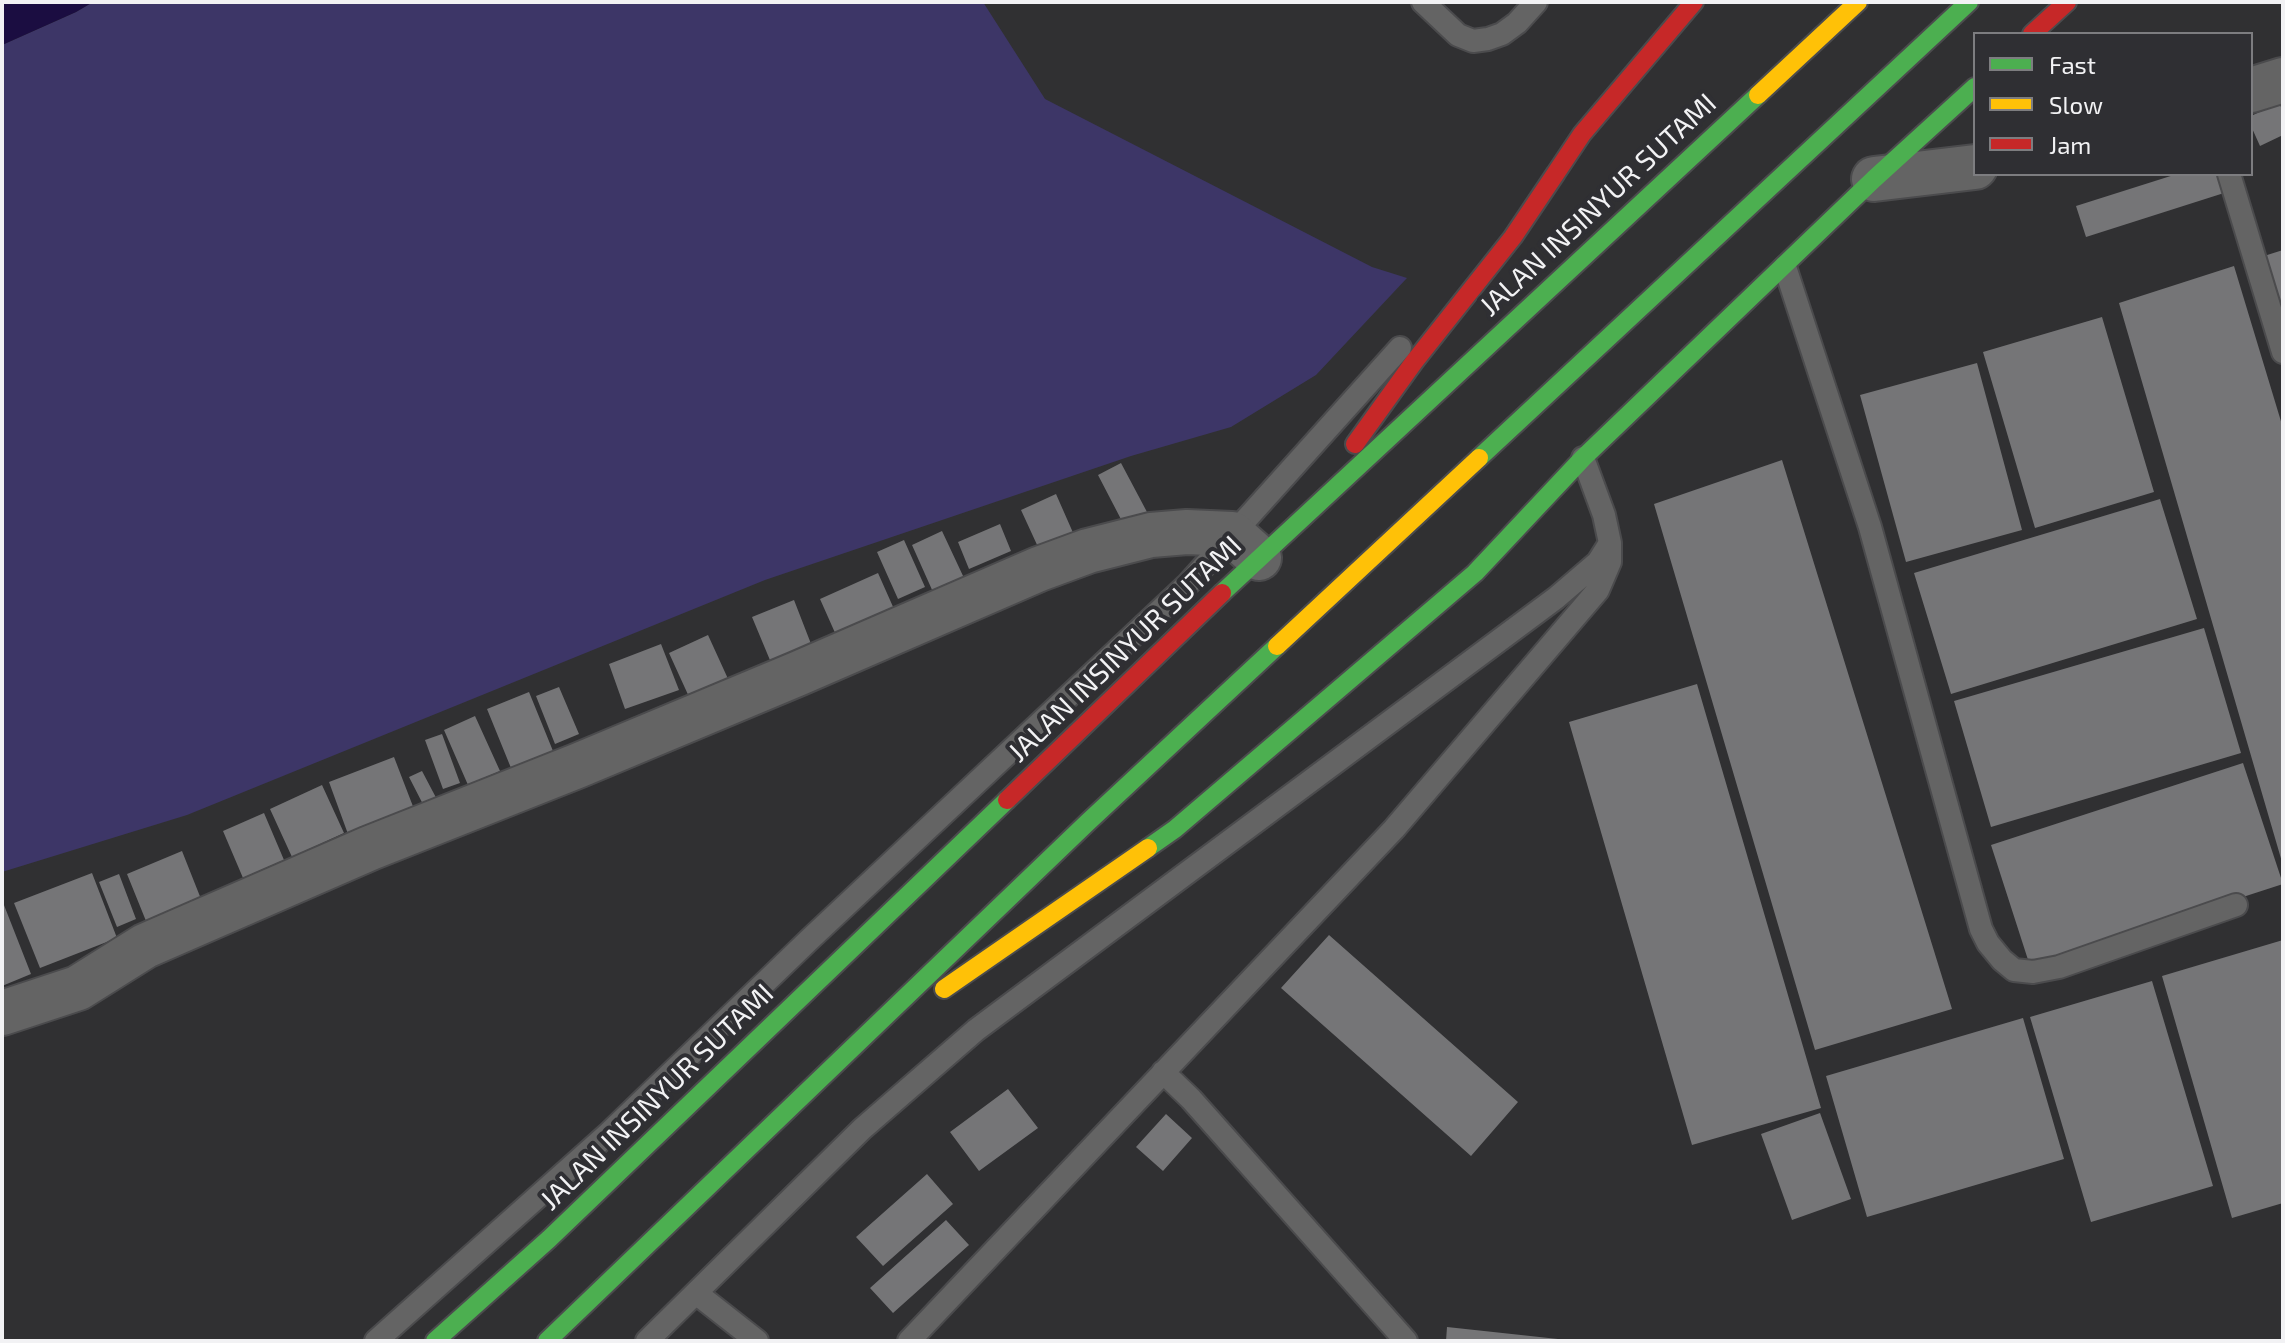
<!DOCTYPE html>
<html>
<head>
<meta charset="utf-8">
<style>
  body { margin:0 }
  #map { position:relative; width:2285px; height:1343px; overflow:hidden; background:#303032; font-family:"Exo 2",sans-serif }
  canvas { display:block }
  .frame { position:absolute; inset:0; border:4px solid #f2f2f4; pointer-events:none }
  .legend { position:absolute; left:1973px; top:32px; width:280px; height:144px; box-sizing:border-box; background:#2f2f33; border:2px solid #7d7d80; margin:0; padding:10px 14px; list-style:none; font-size:24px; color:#f2f2f4 }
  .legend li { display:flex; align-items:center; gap:16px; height:40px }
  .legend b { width:40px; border:2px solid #7d7d80 }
</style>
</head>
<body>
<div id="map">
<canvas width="2285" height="1343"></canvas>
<div class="frame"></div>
<ul class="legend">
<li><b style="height:10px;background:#4caf50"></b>Fast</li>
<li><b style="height:10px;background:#ffc107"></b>Slow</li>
<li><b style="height:10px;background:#c62828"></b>Jam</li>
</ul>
</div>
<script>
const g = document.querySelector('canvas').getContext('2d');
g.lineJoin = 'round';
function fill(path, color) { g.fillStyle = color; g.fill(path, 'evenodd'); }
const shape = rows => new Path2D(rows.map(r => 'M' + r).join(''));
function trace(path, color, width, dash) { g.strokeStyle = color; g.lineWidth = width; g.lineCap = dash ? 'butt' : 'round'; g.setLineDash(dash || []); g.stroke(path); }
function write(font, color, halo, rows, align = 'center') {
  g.font = font + ' "Exo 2",sans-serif'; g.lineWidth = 8; g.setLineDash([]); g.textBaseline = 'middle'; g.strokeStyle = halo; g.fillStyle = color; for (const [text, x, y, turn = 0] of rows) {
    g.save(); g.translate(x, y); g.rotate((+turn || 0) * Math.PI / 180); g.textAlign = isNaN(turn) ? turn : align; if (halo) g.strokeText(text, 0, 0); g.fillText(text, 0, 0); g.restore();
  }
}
const green = shape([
  [93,2,983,2,1045,99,1372,267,1407,278,1316,375,1231,427,1131,456,765,580,187,815,2,872,2,45,76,12]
]);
const water = shape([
  [2,2,93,2,76,12,2,45]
]);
const building = shape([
  [2279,103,2283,111,2283,135,2260,146,2251,126,2251,116],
  [2177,174,2218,174,2224,193,2086,237,2076,206],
  [2283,250,2283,318,2264,256],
  [2234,266,2283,428,2282,862,2119,303],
  [2102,317,2154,492,2035,528,1983,352],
  [1977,363,2022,530,1906,562,1860,395],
  [1782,460,1952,1009,1815,1050,1654,504],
  [1121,463,1147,512,1124,525,1098,475],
  [1056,494,1078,544,1044,560,1021,510],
  [2160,499,2197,619,1951,694,1914,573],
  [1000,524,1011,551,969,569,958,542],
  [942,531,964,578,933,592,912,545],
  [904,540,925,587,898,599,877,552],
  [878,573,894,609,836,635,820,599],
  [794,600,813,649,772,665,752,617],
  [2204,628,2241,753,1991,827,1954,701],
  [708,635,729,681,690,699,669,653],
  [661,644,679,690,625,709,609,664],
  [1697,684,1821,1108,1692,1145,1569,722],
  [559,687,579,734,555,744,536,696],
  [529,692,553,751,511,768,487,709],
  [475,716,500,771,468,785,444,730],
  [442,734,460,783,443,789,425,740],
  [394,757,414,809,348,834,329,782],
  [2243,763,2283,884,2030,966,1991,845],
  [422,771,442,809,429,816,409,777],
  [322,785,344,833,292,857,270,809],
  [264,813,284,860,243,878,223,831],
  [182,851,201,899,146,921,127,874],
  [92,873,117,938,40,968,14,903],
  [119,874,136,919,117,927,99,882],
  [2,900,31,974,2,986],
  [1329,935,1518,1102,1471,1156,1281,988],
  [2283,940,2283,1203,2232,1218,2162,976],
  [2152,981,2213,1186,2091,1222,2030,1017],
  [2023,1018,2064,1159,1867,1217,1826,1076],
  [1008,1089,1038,1128,979,1171,950,1132],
  [1820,1113,1851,1199,1792,1220,1761,1134],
  [1166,1114,1192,1138,1163,1171,1136,1147],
  [927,1174,953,1204,883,1266,856,1237],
  [946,1220,969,1245,893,1313,870,1288],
  [1447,1327,1558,1339,1558,1341,1446,1341]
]);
const lane = shape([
  [1423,2,1458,35,1473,41,1488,39,1502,34,1517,23,1536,2],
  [2229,174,2283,352],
  [1785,267,1870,527,1981,929,1988,943,2002,960,2014,970,2033,972,2059,967,2236,905],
  [1163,1072,1191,1099,1406,1341],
  [696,1293,757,1341],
  [376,1341,608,1134,809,940,1188,584,1400,348],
  [647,1341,862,1129,976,1030,1556,598,1598,562,1610,543],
  [909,1341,1394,829,1598,590,1610,562,1610,543,1604,515,1583,458]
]);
const street = shape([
  [2251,90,2283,80],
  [1874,179,1975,167],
  [2,1013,78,988,145,946,370,848,577,766,797,674,1039,569,1088,551,1151,535,1187,532,1232,534,1259,558]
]);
const fast = shape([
  [1479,458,1969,2],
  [1583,458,1874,179,1975,87],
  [1222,593,1758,95],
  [1148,848,1175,829,1475,573,1583,458],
  [435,1341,549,1239,1007,800],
  [547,1341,1088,822,1277,646]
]);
const slow = shape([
  [1758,95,1858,2],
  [1277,646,1479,458],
  [944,989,1148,848]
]);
const jam = shape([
  [2032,34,2067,2],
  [1556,173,1582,134,1694,2],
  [1355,444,1414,362,1513,237,1556,173],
  [1007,800,1222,593]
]);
const streetNames = [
  ["JALAN INSINYUR SUTAMI",1598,205,-43],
  ["JALAN INSINYUR SUTAMI",1125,649,-44],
  ["JALAN INSINYUR SUTAMI",657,1097,-44]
];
fill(green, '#3d3667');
fill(water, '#1b0d41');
fill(building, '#757577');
trace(lane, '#4b4b4d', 26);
trace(street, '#4b4b4d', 48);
trace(fast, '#4b4b4d', 22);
trace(slow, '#4b4b4d', 22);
trace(jam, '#4b4b4d', 22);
trace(lane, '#646464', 22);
trace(street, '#646464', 44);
trace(fast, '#4caf50', 18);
trace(slow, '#ffc107', 18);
trace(jam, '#c62828', 18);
write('28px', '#f2f2f4', '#2f2f33', streetNames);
</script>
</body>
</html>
